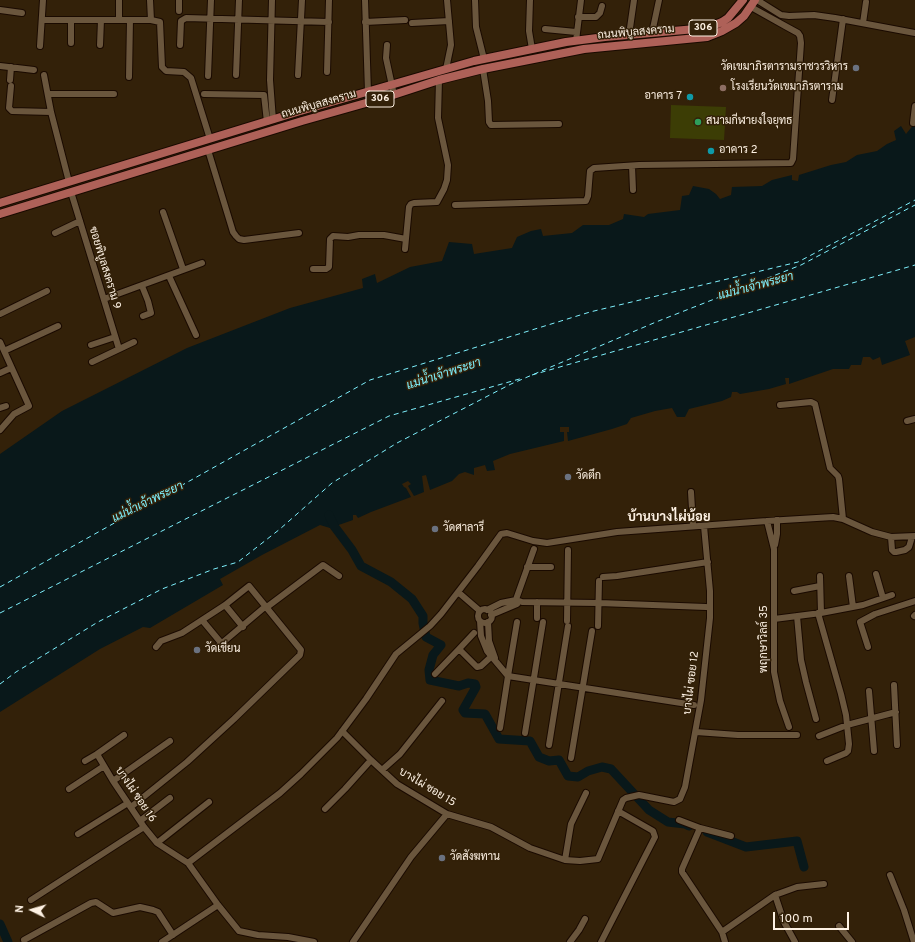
<!DOCTYPE html>
<html>
<head>
<meta charset="utf-8">
<style>
  body { margin:0 }
  #map { position:relative; width:915px; height:942px; overflow:hidden; background:#332109; font-family:Overpass,sans-serif }
  canvas { display:block }
  .north { position:absolute; left:12px; top:890px; width:40px; height:40px; -webkit-text-stroke:3px #332109; paint-order:stroke; rotate:275deg; font-size:11px; font-weight:700; line-height:16px; text-align:center; color:#fdf1e3 }
  .north::after { content:''; display:block; margin:auto; width:14px; height:18px; background:#fdf1e3; clip-path:polygon(50% 0,100% 100%,50% 72%,0 100%) }
  .scale { position:absolute; left:773px; top:912px; width:76px; height:18px; box-sizing:border-box; border:2px solid #fdf1e3; border-top:0; padding-left:5px; font-size:12px; line-height:14px; white-space:nowrap; color:#fdf1e3; -webkit-text-stroke:3px #332109; paint-order:stroke }
</style>
</head>
<body>
<div id="map">
<canvas width="915" height="942"></canvas>
<div class="north">N</div>
<div class="scale">100 m</div>
</div>
<script>
const g = document.querySelector('canvas').getContext('2d');
g.lineJoin = 'round';
function fill(path, color) { g.fillStyle = color; g.fill(path, 'evenodd'); }
const shape = rows => new Path2D(rows.map(r => 'M' + r).join(''));
function trace(path, color, width, dash) { g.strokeStyle = color; g.lineWidth = width; g.lineCap = dash ? 'butt' : 'round'; g.setLineDash(dash || []); g.stroke(path); }
function write(font, color, halo, rows, align = 'center') {
  g.font = font + ' Overpass,Sarabun,sans-serif'; g.lineWidth = 3; g.setLineDash([]); g.textBaseline = 'middle'; g.strokeStyle = halo; g.fillStyle = color; for (const [text, x, y, turn = 0] of rows) {
    g.save(); g.translate(x, y); g.rotate((+turn || 0) * Math.PI / 180); g.textAlign = isNaN(turn) ? turn : align; if (halo) g.strokeText(text, 0, 0); g.fillText(text, 0, 0); g.restore();
  }
}
const green = shape([
  [671,105,726,107,724,140,670,138]
]);
const water = shape([
  [915,123,915,337,905,341,910,355,882,365,880,357,873,360,870,357,863,357,861,365,851,365,849,369,833,369,789,384,789,378,785,378,786,384,769,389,740,394,737,392,732,392,731,397,722,401,689,409,685,417,677,417,672,408,655,411,631,418,627,424,612,429,568,441,567,432,569,432,569,427,560,427,560,432,564,432,564,441,510,454,493,461,495,470,487,471,485,465,474,468,474,475,465,472,459,474,452,481,430,490,426,475,422,476,424,492,414,496,408,486,411,484,408,481,402,484,404,487,406,488,411,497,371,512,358,518,356,515,353,515,353,520,330,528,320,525,262,555,220,579,223,585,150,628,143,627,100,649,0,712,0,454,62,411,187,348,290,308,363,288,362,279,375,274,377,283,410,267,442,261,449,242,472,244,474,254,512,248,517,237,531,231,541,229,543,236,572,233,583,225,609,225,623,219,624,214,644,217,648,214,680,210,682,196,689,195,693,186,709,189,716,194,720,199,731,195,732,187,762,186,772,180,792,175,792,180,798,181,799,175,831,165,846,162,857,155,877,151,887,144,896,140,894,131,901,126,906,134]
]);
const river = shape([
  [329,515,334,526,352,550,361,566,391,582,412,599,423,616,423,623,426,637,441,645,433,655,429,670,430,680,459,686,468,683,475,684,476,687,463,710,465,713,485,714,499,739,530,741,539,757,549,761,559,760,568,776,578,777,588,771,602,767,611,769,649,810,668,822,685,824,689,826],
  [707,832,746,847,797,841,804,867],
  [0,924,8,942]
]);
const ferry = shape([
  [532,375,915,265],
  [0,587,370,380,590,312,798,262,915,200],
  [0,613,389,416,523,378],
  [0,684,16,672,98,622,162,589,214,569,238,562,280,529,332,483,397,443,511,384,656,322,801,265,915,205]
]);
const minor = shape([
  [119,0,119,20],
  [150,0,151,20],
  [272,0,270,80,273,120],
  [365,0,368,92],
  [475,0,476,27,484,59],
  [530,0,529,31,532,49],
  [757,0,781,15,789,16,814,15,835,18,915,33],
  [0,10,22,13],
  [179,11,179,0],
  [578,17,596,17,600,13,602,6],
  [42,20,151,20,160,22,162,67,166,71,184,72,191,78,210,139],
  [365,22,405,20],
  [412,23,449,21],
  [863,23,866,2],
  [545,29,576,32],
  [652,33,659,0],
  [629,35,634,0],
  [576,41,581,0],
  [71,43,71,20],
  [100,45,101,20],
  [180,45,181,21,186,18,329,22],
  [387,45,386,58,394,95],
  [40,46,43,0],
  [0,66,34,70],
  [446,69,451,45,447,0],
  [483,69,488,101,489,122,491,125,559,124],
  [327,72,329,0],
  [44,75,51,112,69,182],
  [236,75,239,0],
  [298,75,302,0],
  [208,76,211,0],
  [129,77,130,20],
  [10,80,11,67],
  [11,86,9,108,12,111,51,112],
  [48,94,114,94],
  [204,94,264,95,267,122],
  [832,100,843,19],
  [913,123,915,106],
  [208,150,233,232,236,236,239,239,244,240,299,233],
  [632,166,633,190],
  [71,192,119,349],
  [455,205,586,201,588,196,590,171,594,168,639,165,791,163,793,159,801,43,800,36,798,33,787,27,751,7],
  [163,212,183,269],
  [55,233,80,221],
  [405,249,409,207,411,204,414,203,437,202,444,189,447,180,448,165,438,118,439,80],
  [313,269,326,269,329,267,330,239,333,236,348,237,359,235,384,235,406,239],
  [169,276,196,335],
  [142,286,148,301,151,313,143,316],
  [104,299,202,263],
  [0,314,47,291],
  [0,342,29,406,14,414,0,430],
  [91,345,115,337],
  [4,351,58,326],
  [92,362,134,342],
  [0,373,11,368],
  [780,405,811,402,815,404,830,468,838,476,839,479,843,519],
  [0,408,6,406],
  [907,421,915,419],
  [691,492,693,526],
  [767,521,774,549,774,672,780,701,789,727],
  [891,537,892,550,894,552,896,552,905,550,909,547,912,537],
  [775,545,777,534,777,520],
  [527,567,551,567],
  [876,574,883,598],
  [820,576,821,613],
  [849,576,853,607],
  [603,577,617,576,708,562],
  [794,591,820,586],
  [458,592,480,611],
  [225,605,243,627],
  [514,605,534,549],
  [267,607,323,565,339,576],
  '478 616a7 7 0 1 1 14 0a7 7 0 1 1-14 0Z',
  [487,610,501,603,516,600,522,602,599,603,706,607],
  [818,613,841,694,846,715,849,744,848,751,846,753,827,761],
  [491,615,517,604],
  [797,616,801,660,806,682,816,719],
  [914,616,915,615],
  [537,618,537,602],
  [774,619,821,613,863,605,892,595],
  [202,620,222,644],
  [480,621,481,636,487,651,508,676,500,728],
  [567,621,568,550],
  [488,622,489,641,495,658],
  [517,622,508,676,694,705],
  [598,626,599,581],
  [868,647,860,622,875,614,915,601],
  [215,649,266,606],
  [459,649,474,633],
  [435,674,459,649,477,667,481,666,493,655],
  [894,685,897,745],
  [869,691,874,751],
  [342,731,371,760,397,784,447,814,491,827,530,848,565,860,580,861,598,859,623,800,626,798,639,795,674,802,680,799,685,787,701,700,710,618,710,591,704,526],
  [696,732,738,735,797,735],
  [525,733,543,622],
  [124,735,97,754,113,781,144,827,157,843,188,863,218,905,239,931,258,935,288,937,314,942],
  [819,736,847,725,896,712],
  [549,745,568,626],
  [571,758,592,631],
  [85,761,97,754],
  [382,770,400,754,442,701],
  [113,781,170,741],
  [69,789,104,766],
  [131,807,187,762,234,719,300,655,301,650,249,586,225,605,182,633,161,641,156,647],
  [325,809,345,789,371,760],
  [679,820,700,828],
  [140,821,170,798],
  [78,834,128,803],
  [157,843,209,802],
  [565,860,571,824,586,793],
  [188,863,280,793,301,774,337,738,366,699,396,654,430,626,441,614,478,566,501,534,507,533,533,541,547,543,617,532,767,521,833,517,843,519,872,532,891,537,915,536],
  [890,875,904,910,914,942],
  [775,895,797,887,824,884],
  [31,900,144,827],
  [839,926,852,942],
  [722,932,775,895,784,922,795,942],
  [24,940,91,903,96,902,113,913,140,907,153,910,158,912,173,935],
  [162,942,218,905],
  [353,942,411,857,447,814],
  [570,942,579,930,585,919],
  [601,942,655,837,653,831,618,811],
  [725,942,722,932,682,872,682,869,700,828,731,836]
]);
const major = shape([
  [0,203,297,112,474,61,566,42,605,37,707,28,722,22,728,18,743,0],
  [0,214,302,121,387,97,439,80,483,69,584,49,707,37,722,31,736,23,744,16,755,0]
]);
const markers = [
  [856,68,4,"#6b7280"],
  [723,88,4,"#8d6e63"],
  [690,97,4,"#0f9aa8"],
  [698,122,4,"#2e9e5b"],
  [711,151,4,"#0f9aa8"],
  [568,477,4,"#6b7280"],
  [435,529,4,"#6b7280"],
  [197,650,4,"#6b7280"],
  [442,858,4,"#6b7280"]
];
const shields = [
  [703,28,28],
  [380,99,28]
];
const shieldNames = [
  ["306",703,28],
  ["306",380,99]
];
const streetNames = [
  ["ถนนพิบูลสงคราม",636,33,-5],
  ["ถนนพิบูลสงคราม",319,105,-16],
  ["ซอยพิบูลสงคราม 9",104,268,73],
  ["พฤกษาวิลล์ 35",765,639,-90],
  ["บางไผ่ ซอย 12",692,683,-83],
  ["บางไผ่ ซอย 15",427,788,31],
  ["บางไผ่ ซอย 16",135,795,56]
];
const poiNames = [
  ["วัดเขมาภิรตารามราชวรวิหาร",848,68,"right"],
  ["โรงเรียนวัดเขมาภิรตาราม",731,88],
  ["อาคาร 7",682,97,"right"],
  ["สนามกีฬายงใจยุทธ",706,122],
  ["อาคาร 2",719,151],
  ["วัดตึก",576,477],
  ["วัดศาลารี",443,529],
  ["วัดเขียน",205,650],
  ["วัดสังฆทาน",450,858]
];
const waterNames = [
  ["แม่น้ำเจ้าพระยา",756,287,-15],
  ["แม่น้ำเจ้าพระยา",444,375,-18],
  ["แม่น้ำเจ้าพระยา",148,503,-26]
];
const quarterNames = [
  ["บ้านบางไผ่น้อย",669,518]
];
fill(green, '#3c3d05');
fill(water, '#09181a');
trace(river, '#09181a', 9);
trace(ferry, '#7ef0fd', 1, [5, 4]);
trace(minor, '#1a0a00', 8);
trace(major, '#1a0a00', 10);
trace(minor, '#6a563d', 6);
trace(major, '#ae6158', 8);
for (const [x, y, r, color] of markers) { const dot = new Path2D(); dot.arc(x, y, r, 0, 2 * Math.PI); g.fillStyle = color; g.fill(dot); trace(dot, '#332109', 1.5); }
for (const [x, y, w] of shields) { const box = new Path2D(); box.roundRect(x - w / 2, y - 8, w, 16, 3); g.fillStyle = '#332109'; g.fill(box); trace(box, '#fdf1e3', 1); }
write('bold 10px', '#fdf1e3', null, shieldNames);
write('11px', '#fdf1e3', '#332109', streetNames);
write('11px', '#fdf1e3', '#332109', poiNames, 'left');
write('italic 12px', '#7ef0fd', '#332109', waterNames);
write('bold 13px', '#fdf1e3', '#332109', quarterNames);
</script>
</body>
</html>
